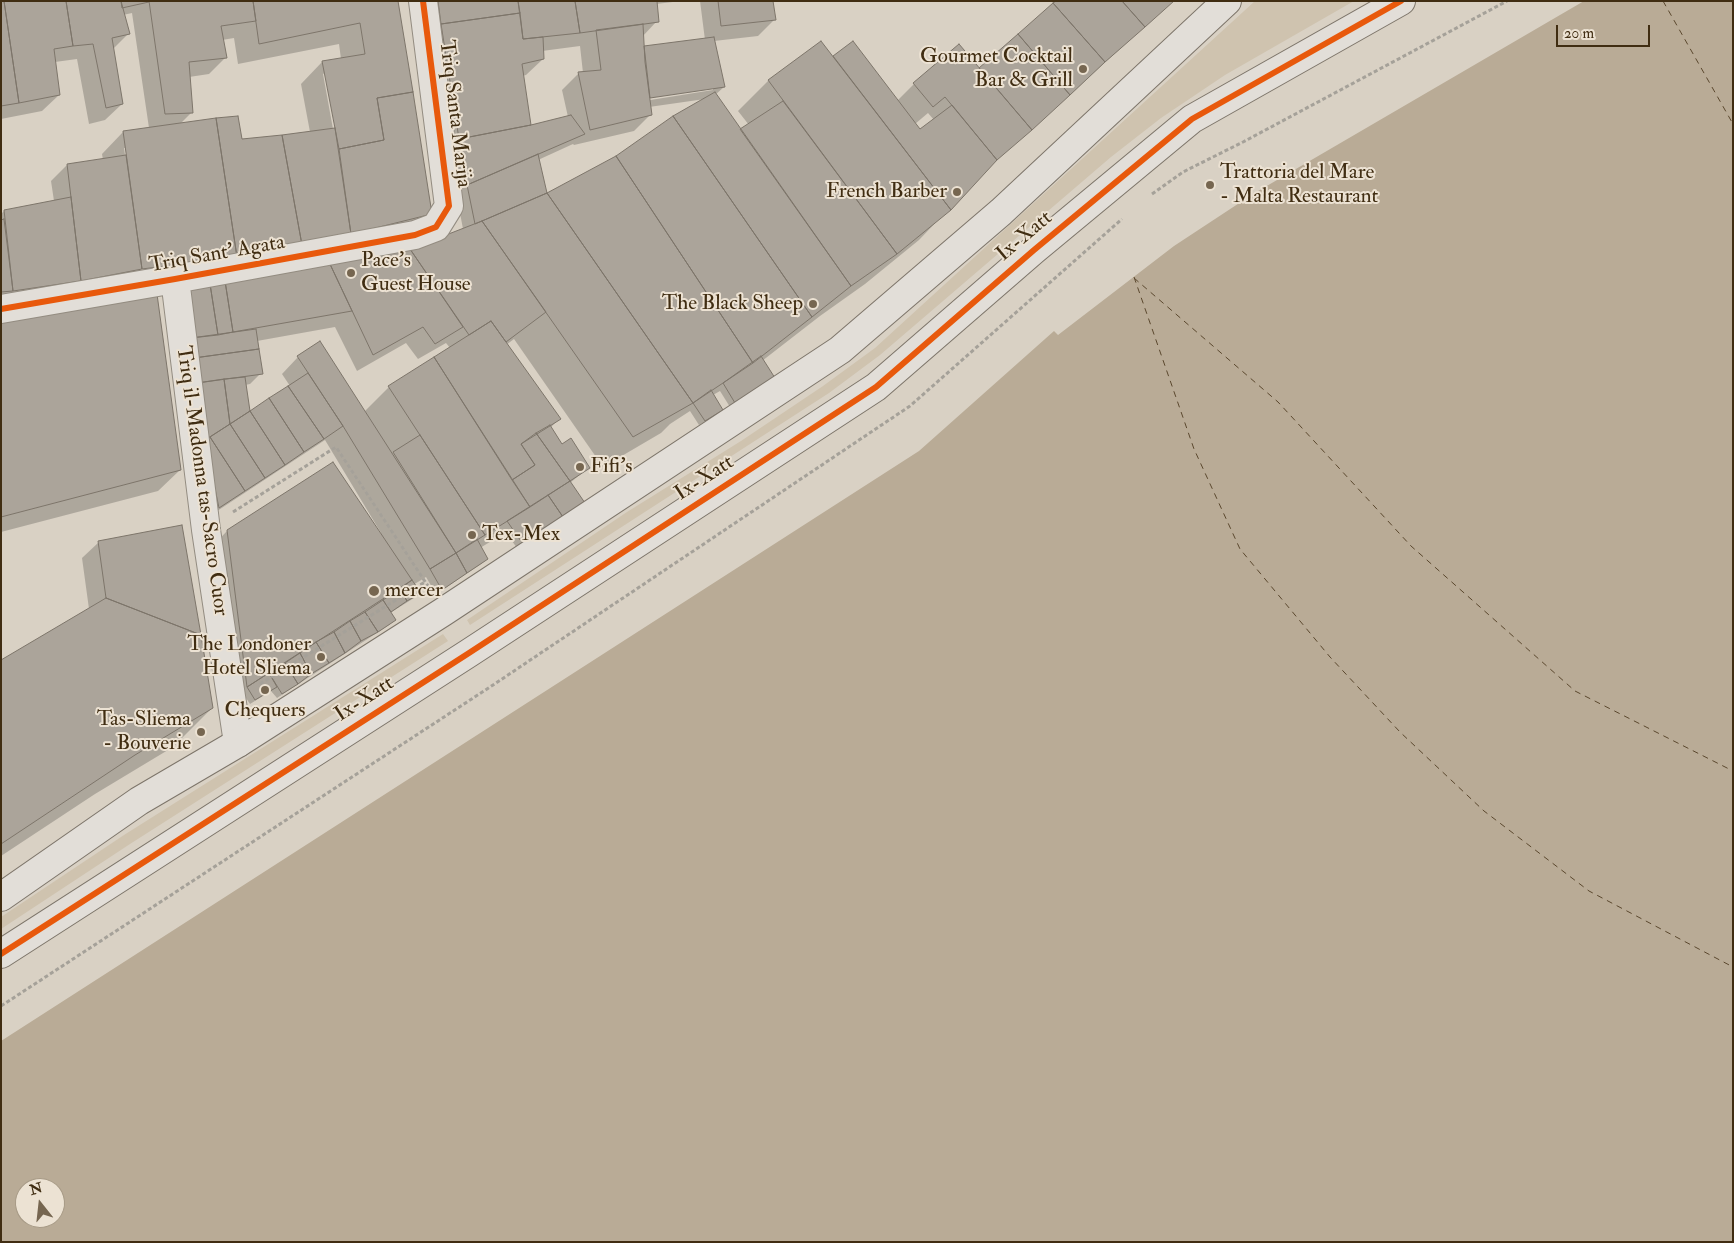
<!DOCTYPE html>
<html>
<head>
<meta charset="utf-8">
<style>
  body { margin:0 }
  #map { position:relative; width:1734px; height:1243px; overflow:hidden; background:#d9d1c4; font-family:"IM FELL Double Pica",serif }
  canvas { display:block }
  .frame { position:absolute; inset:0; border:2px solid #402d12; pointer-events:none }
  .north { position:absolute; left:15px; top:1178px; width:50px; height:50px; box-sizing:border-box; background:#ece2d3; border:1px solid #a79a86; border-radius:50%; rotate:344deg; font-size:14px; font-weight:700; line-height:20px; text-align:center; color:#402d12 }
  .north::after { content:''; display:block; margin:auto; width:18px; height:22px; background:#766650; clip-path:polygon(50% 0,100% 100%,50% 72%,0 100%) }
  .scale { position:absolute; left:1556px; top:25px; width:94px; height:22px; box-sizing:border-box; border:2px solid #402d12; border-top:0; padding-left:6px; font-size:15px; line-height:18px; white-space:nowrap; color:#402d12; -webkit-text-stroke:4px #ece2d3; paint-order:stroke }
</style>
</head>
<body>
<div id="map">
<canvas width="1734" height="1243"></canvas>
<div class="frame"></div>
<div class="north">N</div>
<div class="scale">20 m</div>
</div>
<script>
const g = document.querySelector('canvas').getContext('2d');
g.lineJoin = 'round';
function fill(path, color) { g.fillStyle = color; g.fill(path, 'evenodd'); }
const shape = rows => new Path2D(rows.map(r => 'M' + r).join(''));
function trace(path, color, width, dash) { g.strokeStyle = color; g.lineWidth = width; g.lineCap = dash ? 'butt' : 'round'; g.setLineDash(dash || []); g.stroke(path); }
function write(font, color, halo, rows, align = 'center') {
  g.font = font + ' "IM FELL Double Pica",serif'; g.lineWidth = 4; g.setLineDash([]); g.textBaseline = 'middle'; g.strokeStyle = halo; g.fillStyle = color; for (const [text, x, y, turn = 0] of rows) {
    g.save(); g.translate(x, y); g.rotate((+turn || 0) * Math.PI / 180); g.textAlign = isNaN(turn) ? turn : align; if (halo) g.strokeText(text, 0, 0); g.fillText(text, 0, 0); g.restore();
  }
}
const green = shape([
  [1255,1,1354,1,1225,75,1161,118,1111,157,880,355,829,393,470,625,467,620,627,512,741,441,823,386,875,348],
  [443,634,448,641,130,844,1,929,1,917,124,835]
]);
const water = shape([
  [1584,1,1733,1,1733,1242,1,1242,1,1041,919,451,1054,331,1058,335,1174,246,1253,194],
  [25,1188,55,1188,55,1218,25,1218]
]);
const shadow = shape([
  [1,1,397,1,430,213,414,230,1,306,1,214,4,211,54,201,51,181,67,165,103,160,102,154,123,132,149,128,132,13,123,15,128,34,112,50,122,104,105,120,89,124,77,59,55,62,59,95,42,111,1,119],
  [234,38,238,64,339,44,341,59,322,62,301,84,310,132,241,141,180,124,192,112,189,77,209,74,225,58,222,40],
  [325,73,336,129,333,129,323,74],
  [124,148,126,148,144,275,142,276],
  [420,1,681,1,656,4,657,21,642,37,643,47,705,40,700,1,772,1,774,20,758,36,714,41,724,87,715,95,740,131,749,125,738,111,768,81,821,42,833,58,853,42,897,101,914,84,959,45,979,69,1173,1,986,170,919,240,865,284,820,316,762,361,773,378,730,407,720,391,713,395,721,409,716,415,699,425,690,411,670,424,661,433,603,467,514,339,506,345,559,419,550,428,562,446,589,467,570,483,583,503,517,548,504,530,498,537,480,548,487,559,481,564,436,594,426,577,413,585,419,593,414,598,390,613,394,620,389,625,277,698,271,691,250,704,244,695,206,553,227,531,379,534,381,533,325,440,208,517,184,289,410,250,463,229],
  [580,46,583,73,579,73,562,90,568,117,530,127,522,76,526,75,543,59,542,51],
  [713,88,713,90,644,101,643,98],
  [705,99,615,158,546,195,538,160,573,144,574,145,634,131,650,115,649,107],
  [928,113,934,120,920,131,915,124],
  [335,327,357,371,406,343,418,359,446,343,450,348,389,387,364,412,298,357,282,374,290,386,244,415,245,385,250,384,261,373,257,341],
  [1,321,180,470,158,491,1,532],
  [99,542,212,708,173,747,95,794,1,856,1,661,89,609,82,558]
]);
const ferry = shape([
  [1663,1,1733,124],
  [1134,277,1194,449,1240,549,1330,657,1400,732,1484,811,1589,891,1733,967],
  [1134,278,1278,402,1411,546,1575,691,1733,771]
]);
const building = shape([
  [1,1,4,1,19,103,1,106,1,1],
  [4,1,66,1,73,46,54,49,60,95,19,103,4,1],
  [66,1,121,1,130,34,112,38,123,104,106,108,93,44,73,46,66,1],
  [121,1,149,1,149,2,122,8,121,1],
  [253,1,398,1,413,92,377,98,384,140,339,149,322,61,365,54,360,23,259,44,253,1],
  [253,1,256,21,221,26,227,58,189,62,193,113,165,114,149,1,253,1],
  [438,1,518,1,520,13,441,24,438,1],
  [518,1,575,1,580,33,523,39,518,1],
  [575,1,657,1,659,22,580,33,575,1],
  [718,1,773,1,776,20,721,26,718,1],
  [1056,1,1122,1,1145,27,1105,62,1053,3,1056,1],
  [1122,1,1174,1,1145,27,1122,1],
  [1053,3,1105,62,1070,95,1018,34,1053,3],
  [520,13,523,39,543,37,544,59,522,64,531,125,459,139,441,24,520,13],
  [643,24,645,62,652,115,590,130,578,72,601,70,596,30,643,24],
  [1018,34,1070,95,1032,130,979,68,1018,34],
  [714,37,725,87,650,98,644,46,714,37],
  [821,41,951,210,897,254,768,80,821,41],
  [853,41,920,129,952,105,997,160,951,210,833,56,853,41],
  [959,44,1032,130,997,160,945,97,933,107,913,83,959,44],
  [413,92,432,214,351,234,339,149,384,140,377,98,413,92],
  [715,92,851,286,812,317,673,116,715,92],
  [783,101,897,254,851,286,740,129,783,101],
  [571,115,585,134,467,185,459,139,531,125,571,115],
  [238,116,242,139,282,135,302,245,237,257,216,118,238,116],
  [673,116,812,317,753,363,616,156,673,116],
  [216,118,237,257,142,269,123,131,216,118],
  [335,128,351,234,302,245,282,135,335,128],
  [538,154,547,193,475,224,467,185,538,154],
  [126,155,142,269,81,281,67,164,126,155],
  [616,156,753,363,693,403,547,193,616,156],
  [547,193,693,403,633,437,482,221,547,193],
  [71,197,81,281,13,291,4,210,71,197],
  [4,219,13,291,1,292,1,220,4,219],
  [482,221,546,312,506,342,491,321,469,335,410,249,482,221],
  [410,249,463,327,435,344,423,327,373,355,329,262,410,249],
  [329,262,352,311,233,332,225,281,329,262],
  [225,281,233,332,218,335,210,284,225,281],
  [210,284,218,335,191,338,183,288,210,284],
  [157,294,181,470,1,517,1,319,157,294],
  [491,321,561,419,521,444,535,465,512,480,434,357,491,321],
  [256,329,259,349,194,358,191,338,256,329],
  [320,341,456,553,430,569,343,426,297,356,320,341],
  [259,349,263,374,197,383,194,358,259,349],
  [761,356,775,378,735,403,723,383,761,356],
  [434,357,530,507,485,535,388,386,434,357],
  [308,373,343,426,324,439,288,386,308,373],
  [245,377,250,411,230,424,224,379,245,377],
  [224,379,230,424,205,440,197,383,224,379],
  [288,386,324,439,304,452,269,398,288,386],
  [711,390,723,410,705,421,693,403,711,390],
  [269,398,304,452,285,465,250,411,269,398],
  [250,411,285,465,265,478,230,424,250,411],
  [230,424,265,478,245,491,210,437,230,424],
  [550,425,562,444,571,438,590,468,570,481,536,433,550,425],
  [536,433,570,481,530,507,512,480,535,465,521,444,536,433],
  [420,435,485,535,456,553,393,452,420,435],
  [210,437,245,491,219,508,205,440,210,437],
  [333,462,412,580,247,687,227,530,333,462],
  [570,481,585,503,563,517,548,495,570,481],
  [548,495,563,517,523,544,507,521,548,495],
  [182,525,201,635,106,598,98,541,182,525],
  [477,539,488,559,467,573,456,553,477,539],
  [456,553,467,573,442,590,430,569,456,553],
  [412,580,421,593,407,601,400,589,412,580],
  [400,589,407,601,391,612,383,600,400,589],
  [106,598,201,635,213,708,135,755,1,844,1,660,106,598],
  [383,600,396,620,378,632,365,612,383,600],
  [365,612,378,632,361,641,350,621,365,612],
  [350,621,361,641,345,653,334,632,350,621],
  [334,632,345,653,329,663,316,642,334,632],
  [316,642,329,663,311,674,300,653,316,642],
  [300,653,311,674,298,684,285,663,300,653],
  [285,663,298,684,282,694,269,673,285,663],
  [269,673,277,687,255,700,247,687,269,673]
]);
const path = shape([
  [1152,194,1183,172,1243,142,1507,1],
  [233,512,336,447,428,586],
  [260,684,425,582],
  [1,1006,490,687,910,406,1122,219]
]);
const street = shape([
  [175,279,206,530,238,743],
  [1,309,175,279,415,235,436,227,449,206,423,1]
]);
const secondary = shape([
  [1,897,139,801,238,743,443,612,840,350,1001,212,1227,1],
  [1,954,469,653,876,387,1034,250,1192,119,1401,1]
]);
const cycleway = shape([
  [1,309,175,279,415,235,436,227,449,206,423,1],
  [1,954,469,653,876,387,1034,250,1192,119,1401,1]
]);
const markers = [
  [1083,69,5,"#766650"],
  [1210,185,5,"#766650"],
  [957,192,5,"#766650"],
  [351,273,5,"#766650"],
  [813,304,5,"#766650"],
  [580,467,5,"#766650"],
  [472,535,5,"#766650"],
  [374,591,6,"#766650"],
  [321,657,5,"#766650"],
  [265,690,5,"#766650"],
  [201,732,5,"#766650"]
];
const poiNames = [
  ["Gourmet Cocktail",1073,57],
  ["Bar & Grill",1073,81],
  ["Trattoria del Mare",1220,173,"left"],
  ["- Malta Restaurant",1220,197,"left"],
  ["French Barber",947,192],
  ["Pace's",361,261,"left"],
  ["Guest House",361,285,"left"],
  ["The Black Sheep",803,304],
  ["Fifi's",590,467,"left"],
  ["Tex-Mex",482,535,"left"],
  ["mercer",385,591,"left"],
  ["The Londoner",311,645],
  ["Hotel Sliema",311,669],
  ["Chequers",265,711,"center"],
  ["Tas-Sliema",191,720],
  ["- Bouverie",191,744]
];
const streetNames = [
  ["Triq Santa Marija",454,114,83],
  ["Ix-Xatt",1025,237,-40],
  ["Triq Sant' Agata",217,255,-10],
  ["Ix-Xatt",705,479,-33],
  ["Triq il-Madonna tas-Sacro Cuor",201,481,82],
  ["Ix-Xatt",365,700,-33]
];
fill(green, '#cfc3af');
fill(water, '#b9ab96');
fill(shadow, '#0003');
trace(ferry, '#5b482e', 1, [6, 5]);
fill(building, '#aba49a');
trace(building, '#7d756a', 1);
trace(street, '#938c81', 30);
trace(secondary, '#7d756a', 30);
trace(path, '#a5a199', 3, [4, 2.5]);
trace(street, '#e2ded8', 28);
trace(secondary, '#e2ded8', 28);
trace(cycleway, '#e8590c', 6);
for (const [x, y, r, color] of markers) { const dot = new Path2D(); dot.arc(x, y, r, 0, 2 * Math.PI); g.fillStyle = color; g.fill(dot); trace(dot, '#ece2d3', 2); }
write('21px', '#402d12', '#ece2d3', poiNames, 'right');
write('21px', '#402d12', '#ece2d3', streetNames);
</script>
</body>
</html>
